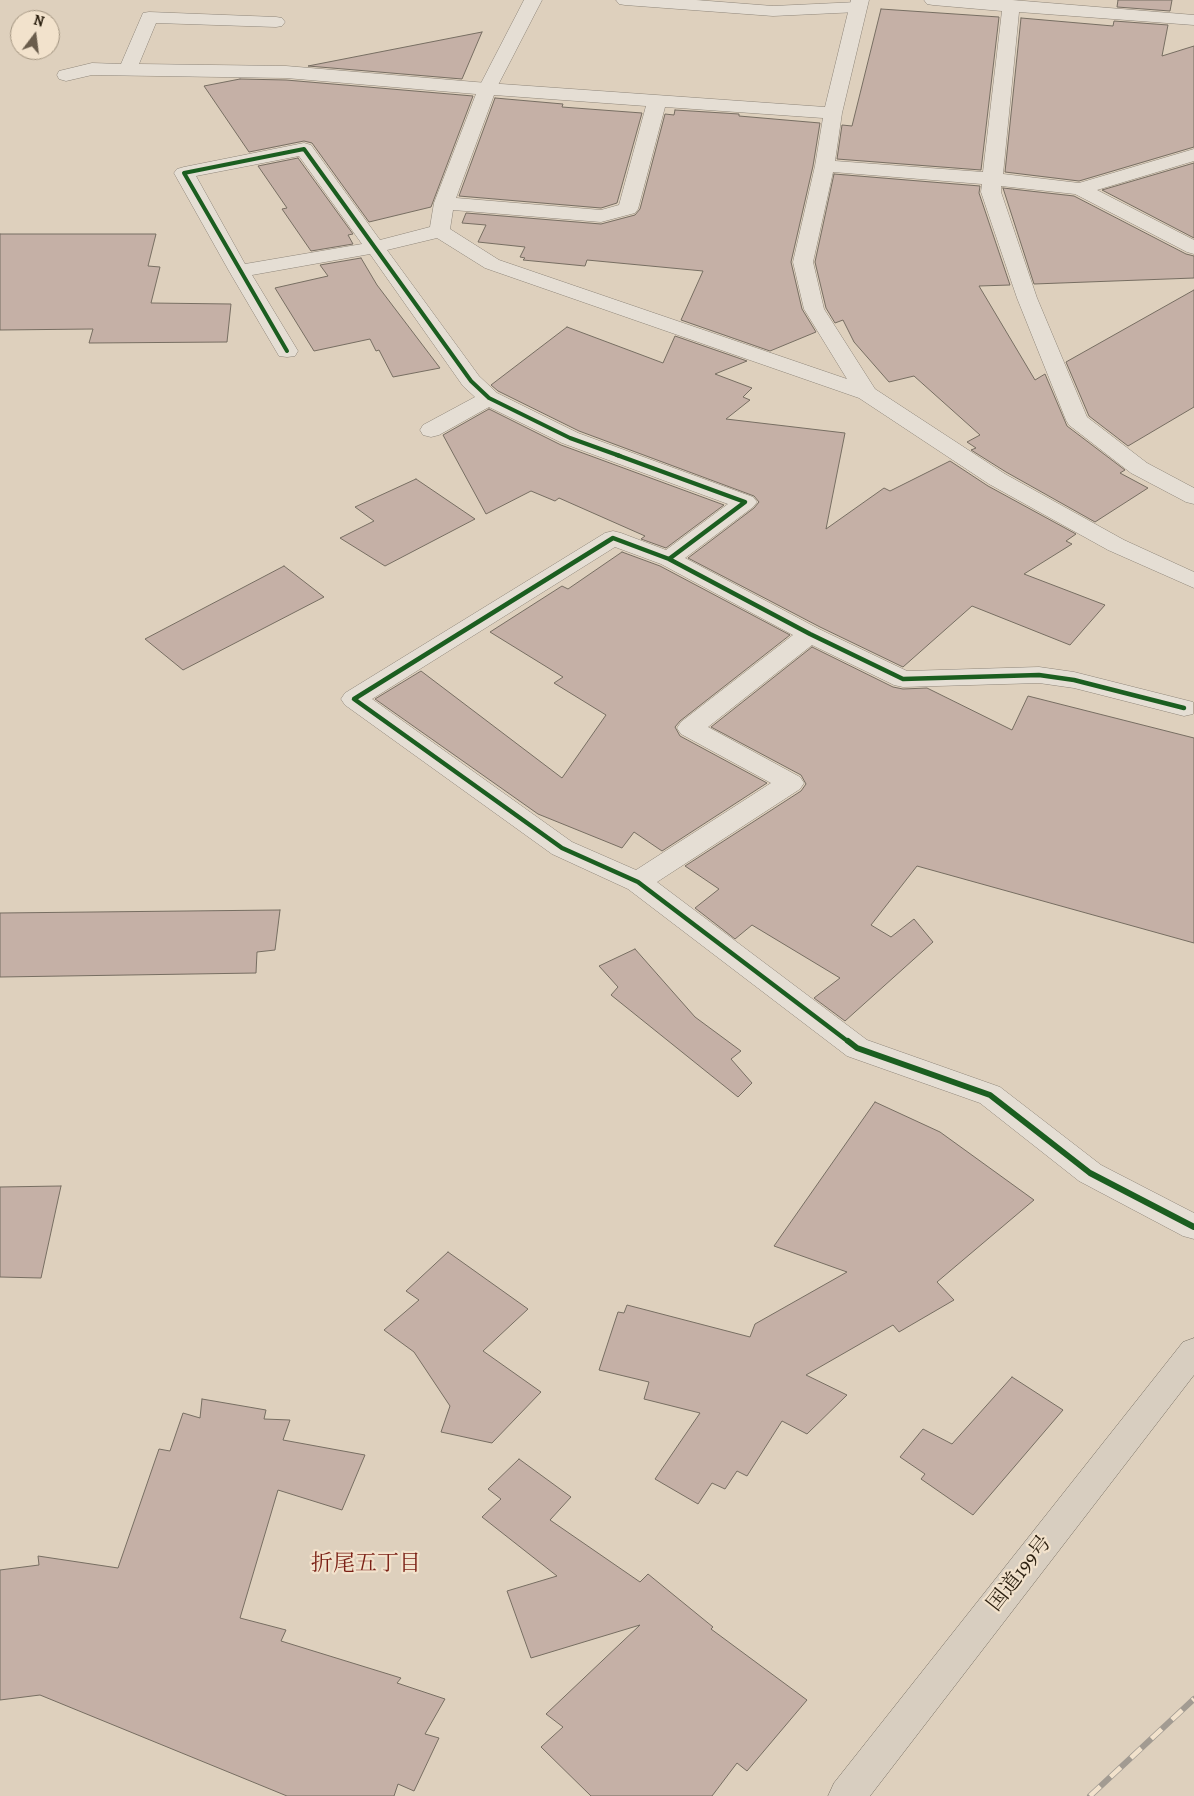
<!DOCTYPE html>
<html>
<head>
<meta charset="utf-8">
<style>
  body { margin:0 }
  #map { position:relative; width:1194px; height:1796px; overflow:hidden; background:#ded0bd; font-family:Alegreya,serif }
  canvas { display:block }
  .north { position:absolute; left:10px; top:10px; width:50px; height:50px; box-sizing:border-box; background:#f2e2cc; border:1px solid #a29480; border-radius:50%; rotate:15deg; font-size:14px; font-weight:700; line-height:20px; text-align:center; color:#2b1f0f }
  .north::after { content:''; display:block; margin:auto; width:18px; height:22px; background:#6a5d4c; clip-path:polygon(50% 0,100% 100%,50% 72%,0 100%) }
</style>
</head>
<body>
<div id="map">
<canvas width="1194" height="1796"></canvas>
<div class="north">N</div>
</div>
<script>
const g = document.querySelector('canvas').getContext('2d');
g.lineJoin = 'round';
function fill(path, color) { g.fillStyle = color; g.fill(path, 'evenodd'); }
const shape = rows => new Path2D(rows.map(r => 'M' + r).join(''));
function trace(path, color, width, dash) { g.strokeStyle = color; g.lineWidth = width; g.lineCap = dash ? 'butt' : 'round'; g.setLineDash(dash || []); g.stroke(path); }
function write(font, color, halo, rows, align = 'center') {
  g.font = font + ' Alegreya,"Noto Serif JP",serif'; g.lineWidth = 4.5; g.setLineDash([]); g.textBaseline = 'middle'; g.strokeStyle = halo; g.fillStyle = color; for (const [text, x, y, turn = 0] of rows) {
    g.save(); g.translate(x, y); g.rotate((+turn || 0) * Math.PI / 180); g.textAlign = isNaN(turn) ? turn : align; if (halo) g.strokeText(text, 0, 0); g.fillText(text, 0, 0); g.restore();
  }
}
const building = shape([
  [1118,0,1172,0,1170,11,1117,7,1118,0],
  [881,9,999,17,981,170,837,159,842,125,852,126,881,9],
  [1021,18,1113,26,1114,21,1168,25,1162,56,1194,46,1194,147,1079,181,1005,172,1021,18],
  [482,32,462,79,308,66,482,32],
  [240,79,286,80,473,96,431,207,369,222,312,143,304,141,249,152,204,86,240,79],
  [495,98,563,104,562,107,642,113,617,203,601,208,459,196,495,98],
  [675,110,739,114,739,116,820,123,813,166,791,262,802,309,816,332,770,351,681,320,703,271,587,260,585,266,523,260,525,258,520,257,525,247,478,242,486,225,462,223,466,213,601,224,635,215,640,209,665,114,674,115,675,110],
  [298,158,353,234,348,235,353,244,311,251,282,209,287,208,258,166,298,158],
  [1194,163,1194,238,1102,190,1194,163],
  [834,174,980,186,979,193,1010,285,979,286,1035,380,1045,374,1067,426,1125,470,1120,473,1148,488,1095,522,1006,472,971,450,976,448,967,442,980,435,914,376,889,382,854,342,843,320,835,323,826,308,815,262,834,174],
  [1003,188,1074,196,1186,254,1194,256,1194,278,1034,284,1003,188],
  [0,234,156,234,148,266,160,267,151,303,231,304,227,342,89,343,93,329,0,330,0,234],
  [361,258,377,285,440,368,393,377,379,350,376,351,370,339,314,351,275,288,328,276,320,265,361,258],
  [1194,290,1194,407,1128,446,1089,416,1066,362,1194,290],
  [567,327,663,363,675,336,747,361,715,374,752,388,743,397,750,400,726,419,845,433,826,529,884,488,890,491,950,461,988,486,1076,534,1066,541,1072,544,1024,574,1105,605,1070,645,972,606,903,667,820,627,688,558,754,508,759,502,754,496,579,431,498,391,491,385,567,327],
  [489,409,561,445,724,505,666,548,641,539,645,536,559,498,555,501,531,491,486,514,443,435,489,409],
  [416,479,475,519,385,566,340,538,374,521,355,507,416,479],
  [622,552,660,566,790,635,680,721,675,727,680,736,767,783,662,851,634,832,622,848,538,814,375,699,421,671,562,778,606,715,554,683,563,677,490,632,562,586,568,589,622,552],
  [284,566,324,597,183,670,145,639,284,566],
  [812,647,893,687,903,689,927,688,1012,730,1028,696,1194,738,1194,943,917,866,871,925,891,937,914,919,933,942,845,1021,814,998,840,978,752,925,735,939,695,908,719,889,685,866,801,791,806,784,801,775,711,727,812,647],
  [280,910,275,950,257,952,256,973,0,977,0,913,280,910],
  [635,949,695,1017,741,1051,731,1059,752,1083,738,1097,611,995,618,987,599,966,635,949],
  [875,1102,940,1132,1034,1200,937,1282,954,1300,899,1332,893,1325,806,1375,847,1395,807,1434,782,1421,747,1476,737,1471,725,1489,712,1483,698,1504,655,1479,700,1413,644,1399,649,1382,599,1370,618,1312,624,1313,627,1305,750,1337,755,1324,847,1272,774,1246,875,1102],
  [61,1186,41,1278,0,1277,0,1187,61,1186],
  [448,1252,528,1309,483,1351,541,1392,492,1443,441,1432,450,1406,414,1352,384,1330,419,1300,406,1291,448,1252],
  [1012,1377,1063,1410,973,1515,921,1479,925,1474,900,1457,923,1429,952,1444,1012,1377],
  [202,1399,266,1410,264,1419,290,1420,283,1440,365,1455,342,1510,278,1490,240,1618,286,1630,281,1641,401,1678,397,1683,445,1699,425,1734,439,1738,414,1791,398,1784,394,1796,287,1796,40,1695,0,1700,0,1570,39,1565,38,1556,118,1568,159,1449,170,1451,183,1413,200,1418,202,1399],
  [519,1459,571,1497,550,1520,640,1582,648,1574,713,1627,711,1629,807,1700,747,1771,737,1763,712,1796,591,1796,541,1747,563,1727,546,1714,640,1625,531,1658,507,1591,557,1576,482,1517,501,1499,488,1489,519,1459]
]);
const service = shape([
  [524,0,542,0,496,89,494,93,487,95,480,93,478,89,524,0],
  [616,0,696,0,773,6,858,2,864,3,867,7,864,11,858,12,773,16,625,5,619,4,616,0]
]);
const minor = shape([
  [851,0,869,0,842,113,835,161,983,172,1002,11,933,5,927,4,924,0,1012,0,1194,15,1194,25,1019,12,1003,174,1079,183,1194,149,1194,161,1097,190,1194,240,1194,254,1187,252,1075,194,1001,186,1001,192,1037,298,1087,417,1147,463,1194,488,1194,504,1186,502,1131,473,1069,425,1066,420,1017,298,981,192,982,184,833,172,813,262,824,309,875,389,1005,474,1124,540,1194,572,1194,588,1108,550,989,484,859,398,485,268,437,238,387,250,479,376,497,393,578,433,753,497,757,502,753,507,685,558,819,629,907,671,1039,667,1074,672,1193,702,1193,714,1184,716,1074,688,1039,683,903,687,894,685,812,645,708,727,800,777,804,783,800,789,657,882,867,1040,1000,1087,1101,1165,1194,1213,1194,1239,1183,1236,1079,1181,980,1103,847,1056,628,889,552,854,345,705,341,699,345,693,605,533,613,531,621,533,666,550,728,504,562,443,489,407,439,435,431,437,423,435,420,430,423,425,475,397,463,386,370,254,252,275,298,351,295,356,287,357,279,356,229,271,174,173,177,169,184,167,304,143,311,145,380,240,430,227,434,203,476,94,286,78,92,75,66,81,59,79,57,75,59,71,92,63,121,64,143,13,149,12,276,17,282,18,285,22,282,26,276,27,156,23,139,64,286,66,487,83,825,107,851,0],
  [494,95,646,106,619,205,601,210,456,198,494,95],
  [665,107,823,118,815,166,793,262,804,309,847,379,499,260,450,229,453,210,601,222,635,213,638,209,665,107],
  [299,156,362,244,245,264,196,176,299,156],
  [615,547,661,564,793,635,681,722,677,728,681,734,771,783,636,870,572,842,372,699,615,547]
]);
const trunk = shape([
  [1194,1338,1194,1375,870,1796,828,1796,834,1783,1183,1342,1194,1338]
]);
const rail = shape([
  [1090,1796,1194,1699]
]);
const cyclewayFar2 = shape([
  [287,351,184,173,304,149,471,381,489,398,570,438,620,456]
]);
const cyclewayFar1 = shape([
  [617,455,745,502,669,559],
  [850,1043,638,882,562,848,354,699,613,538,669,559,810,634,903,679,1039,675,1074,680,1184,708]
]);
const cycleway = shape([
  [848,1041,857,1048,990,1095,1090,1173,1194,1227]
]);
const nearStreetnames = [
  ["国道199号",1020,1574,-52]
];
const nearNeighbourhoodnames = [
  ["折尾五丁目",366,1565]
];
fill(building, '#c5b0a6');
trace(building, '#776e62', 1);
trace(service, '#8f867a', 1);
trace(minor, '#8f867a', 1);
trace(trunk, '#776e62', 1);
fill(service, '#e5ded4');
fill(minor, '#e5ded4');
fill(trunk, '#d8cec0');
trace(rail, '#a29b92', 6);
trace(rail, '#f2e2cc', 4.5, [14]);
trace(cyclewayFar2, '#1b5e20', 4);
trace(cyclewayFar1, '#1b5e20', 4.5);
trace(cycleway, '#1b5e20', 6);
write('21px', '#2b1f0f', '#f2e2cc', nearStreetnames);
write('22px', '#7a1f14', '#f2e2cc', nearNeighbourhoodnames);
</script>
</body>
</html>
